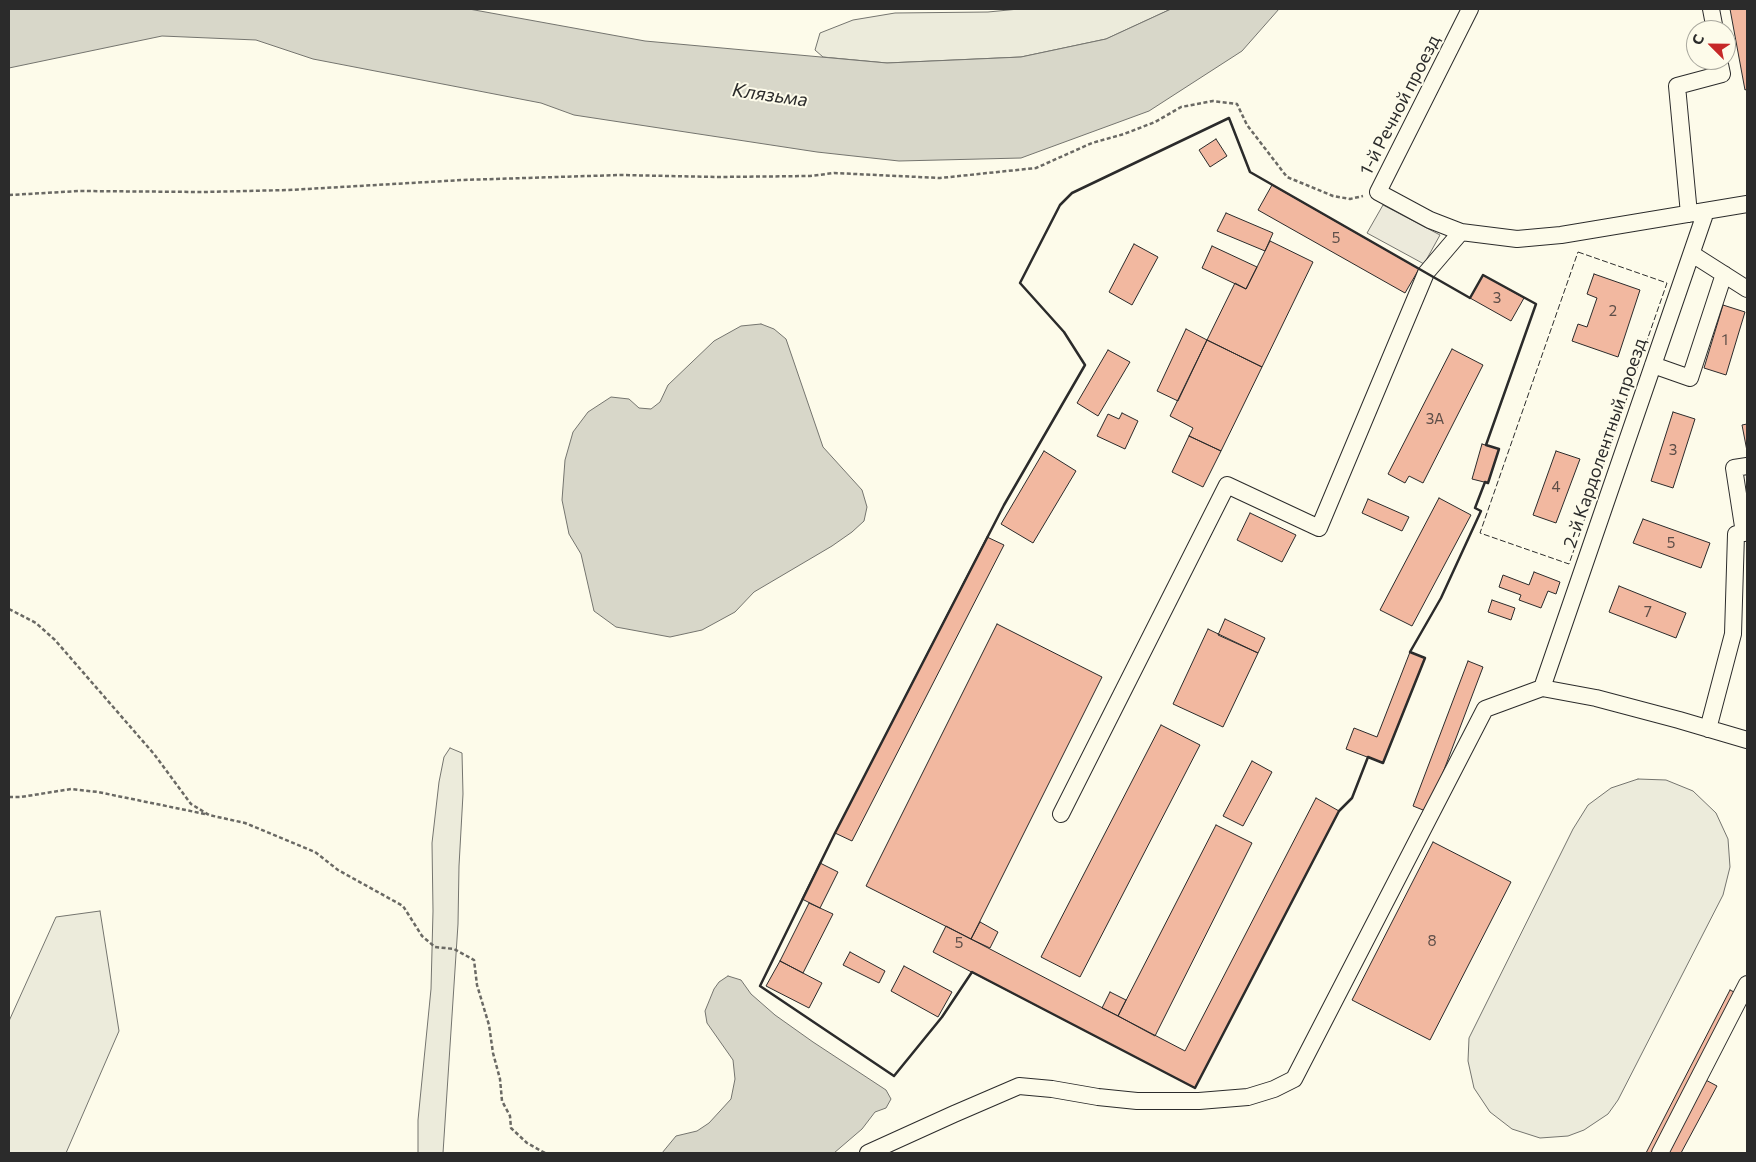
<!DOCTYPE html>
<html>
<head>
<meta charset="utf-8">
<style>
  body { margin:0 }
  #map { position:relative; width:1756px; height:1162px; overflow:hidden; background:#fdfbea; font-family:Commissioner,sans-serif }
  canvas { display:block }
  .frame { position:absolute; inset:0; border:10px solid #2b2b2b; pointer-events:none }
  .north { position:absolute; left:1686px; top:20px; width:50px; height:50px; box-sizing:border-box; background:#fdfbea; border:1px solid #a9a89e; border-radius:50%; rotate:293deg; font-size:14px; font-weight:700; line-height:20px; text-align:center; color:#2b2b2b }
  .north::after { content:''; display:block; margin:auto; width:18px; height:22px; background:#c62828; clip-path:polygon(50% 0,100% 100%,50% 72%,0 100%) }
</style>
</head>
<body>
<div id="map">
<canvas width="1756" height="1162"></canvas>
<div class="frame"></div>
<div class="north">С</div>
</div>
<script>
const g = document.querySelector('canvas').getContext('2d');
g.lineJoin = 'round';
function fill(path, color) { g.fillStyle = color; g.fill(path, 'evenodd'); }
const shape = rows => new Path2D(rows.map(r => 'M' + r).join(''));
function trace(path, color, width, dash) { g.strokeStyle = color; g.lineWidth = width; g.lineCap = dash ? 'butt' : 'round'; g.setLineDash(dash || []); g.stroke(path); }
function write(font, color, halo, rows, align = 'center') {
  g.font = font + ' Commissioner,sans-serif'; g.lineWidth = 4; g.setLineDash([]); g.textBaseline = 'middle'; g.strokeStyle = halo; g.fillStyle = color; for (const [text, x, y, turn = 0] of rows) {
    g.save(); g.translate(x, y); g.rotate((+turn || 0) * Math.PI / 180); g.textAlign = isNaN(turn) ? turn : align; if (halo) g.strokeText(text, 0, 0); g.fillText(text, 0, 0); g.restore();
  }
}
const green = shape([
  [1019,9,1171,9,1106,39,1021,57,887,63,823,57,815,50,820,33,853,20,895,13,988,12,1019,9],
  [450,748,462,753,463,794,459,866,458,924,443,1153,418,1153,418,1120,431,989,433,911,432,843,439,782,444,757,450,748],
  [1638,779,1666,780,1693,791,1716,813,1728,839,1730,867,1723,895,1618,1100,1608,1114,1584,1130,1568,1136,1540,1138,1512,1129,1490,1112,1474,1088,1468,1061,1469,1038,1573,829,1588,805,1611,788,1638,779],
  [100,911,119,1031,66,1153,9,1153,9,1021,56,917,100,911]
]);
const parking = shape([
  [1383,205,1440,235,1424,264,1367,233,1383,205]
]);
const water = shape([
  [9,9,469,9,645,41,887,63,1021,57,1106,39,1171,9,1279,9,1242,51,1149,111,1021,158,899,161,817,152,574,115,541,103,313,59,256,40,162,36,9,68,9,9],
  [761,324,774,329,786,339,823,447,862,490,867,507,864,521,852,532,832,546,754,592,735,612,702,630,670,637,616,627,594,611,581,554,569,534,562,500,565,460,573,432,588,412,611,397,629,399,639,408,651,409,660,402,668,385,714,341,741,326,761,324],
  [728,976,741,980,751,994,775,1015,813,1042,886,1090,891,1099,886,1108,875,1112,862,1129,834,1153,662,1153,676,1136,697,1131,709,1123,731,1099,735,1079,733,1060,707,1023,705,1011,714,989,719,982,728,976]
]);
const building = shape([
  [1730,9,1747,9,1747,89,1745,90,1730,9],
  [1216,139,1227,156,1210,167,1199,150,1216,139],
  [1272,185,1419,269,1405,293,1258,210,1272,185],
  [1226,213,1273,233,1265,251,1217,231,1226,213],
  [1270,241,1313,262,1262,367,1207,340,1235,283,1246,289,1270,241],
  [1134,244,1158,257,1132,305,1109,292,1134,244],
  [1212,246,1257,267,1246,289,1202,268,1212,246],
  [1594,274,1640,290,1618,357,1572,341,1578,324,1587,327,1597,298,1587,294,1594,274],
  [1483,275,1524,298,1511,321,1470,298,1483,275],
  [1723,305,1745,312,1726,375,1704,368,1723,305],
  [1186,329,1207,340,1178,401,1157,391,1186,329],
  [1207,340,1262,367,1221,451,1189,436,1193,428,1170,416,1207,340],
  [1452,349,1483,365,1423,483,1409,476,1405,483,1388,474,1452,349],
  [1108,350,1130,362,1098,416,1077,403,1108,350],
  [1673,412,1695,419,1673,488,1651,481,1673,412],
  [1122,413,1138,421,1125,449,1097,436,1108,414,1119,419,1122,413],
  [1747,424,1747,451,1742,425,1747,424],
  [1189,436,1221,451,1203,487,1172,472,1189,436],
  [1482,444,1499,449,1488,483,1472,479,1482,444],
  [1044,451,1076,471,1033,543,1001,524,1044,451],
  [1556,451,1580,459,1556,523,1533,515,1556,451],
  [1439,498,1471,515,1412,626,1380,610,1439,498],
  [1368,499,1409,517,1402,531,1362,513,1368,499],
  [1250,513,1296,535,1282,562,1237,540,1250,513],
  [1643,519,1710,543,1701,568,1633,543,1643,519],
  [987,537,1004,545,852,841,835,833,987,537],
  [1534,572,1560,582,1556,594,1548,591,1541,608,1519,600,1521,595,1499,587,1503,575,1529,585,1534,572],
  [1619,586,1686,613,1676,638,1609,612,1619,586],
  [1492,600,1515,608,1511,620,1488,612,1492,600],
  [1225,619,1265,638,1258,653,1218,635,1225,619],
  [997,624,1102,677,971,939,866,886,997,624],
  [1208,629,1258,653,1223,727,1173,704,1208,629],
  [1410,652,1425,658,1383,763,1346,749,1354,728,1377,737,1410,652],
  [1468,661,1483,667,1428,812,1413,806,1468,661],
  [1161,725,1200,745,1080,977,1041,957,1161,725],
  [1252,761,1272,772,1243,826,1223,816,1252,761],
  [1316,798,1339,811,1195,1088,933,952,946,926,1185,1051,1316,798],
  [1216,825,1252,843,1155,1036,1118,1016,1216,825],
  [1433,842,1511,882,1430,1040,1352,1000,1433,842],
  [820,863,838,872,820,908,802,899,820,863],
  [809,903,833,914,803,973,780,961,809,903],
  [980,922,998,932,990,948,971,939,980,922],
  [850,952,885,971,879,983,843,965,850,952],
  [780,961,822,983,809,1008,766,986,780,961],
  [904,966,952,992,938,1017,891,991,904,966],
  [1730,990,1738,994,1656,1153,1646,1153,1730,990],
  [1110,992,1126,1000,1118,1016,1102,1008,1110,992],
  [1702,1078,1717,1086,1681,1153,1663,1153,1702,1078]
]);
const path = shape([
  [9,195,79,191,203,192,289,190,462,180,620,175,718,177,810,176,834,173,940,178,1036,168,1092,143,1124,134,1155,122,1181,107,1213,101,1237,104,1247,125,1287,177,1333,196,1350,199,1363,196],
  [9,609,36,623,55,640,154,754,191,804,209,815,245,823,315,852,338,870,403,906,422,936,435,947,454,949,474,960,477,985,489,1025,493,1053,500,1079,502,1101,510,1116,511,1128,527,1143,545,1153],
  [9,797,21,797,71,789,98,792,205,814]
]);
const minor = shape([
  [1470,9,1378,192,1430,220,1461,232,1517,239,1561,235,1747,204],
  [1711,9,1715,30],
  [1689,214,1677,86,1722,74,1719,60],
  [1692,254,1747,289],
  [1653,365,1690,378,1724,274],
  [1744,533,1734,468,1747,466],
  [1542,688,1706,211],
  [1708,729,1733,634,1736,534,1747,532],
  [1061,814,1227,485,1319,528,1426,273,1461,232],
  [868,1153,954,1114,1019,1086,1052,1089,1098,1097,1137,1101,1199,1101,1248,1097,1274,1089,1294,1079,1485,709,1542,688,1596,698,1679,720,1747,740],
  [1660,1153,1747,984]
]);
const fence = shape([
  [1578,252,1667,283,1569,564,1480,533,1578,252]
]);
const wall = shape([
  [1229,118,1250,172,1470,298,1483,275,1536,304,1486,445,1499,449,1488,483,1485,482,1475,508,1481,511,1441,598,1410,652,1425,658,1383,763,1368,757,1352,798,1339,811,1195,1088,972,972,942,1017,894,1076,760,986,835,833,1004,505,1085,365,1064,332,1020,283,1060,205,1072,193,1229,118]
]);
const numberNames = [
  ["5",1336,238],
  ["3",1497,298],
  ["2",1613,311],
  ["1",1725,340],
  ["3А",1435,419],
  ["3",1673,450],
  ["4",1556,487],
  ["5",1671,543],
  ["7",1648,612],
  ["8",1432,941],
  ["5",959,943]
];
const streetNames = [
  ["1-й Речной проезд",1400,105,-63],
  ["2-й Кардолентный проезд",1605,443,-71]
];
const waterNames = [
  ["Клязьма",770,95,8]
];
fill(green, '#ecebdb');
trace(green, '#74746e', 1);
fill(parking, '#eceadb');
trace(parking, '#74746e', 1);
fill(water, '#d8d7c9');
trace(water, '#74746e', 1);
fill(building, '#f2b8a0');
trace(building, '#2b2b2b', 1);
trace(minor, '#2b2b2b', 18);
trace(path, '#6a6964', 2.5, [4, 2.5]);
trace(minor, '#fdfbea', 16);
trace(fence, '#2b2b2b', 1, [6, 2.5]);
trace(wall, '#2b2b2b', 2.5);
write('15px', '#5d4e48', null, numberNames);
write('18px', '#2b2b2b', '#fdfbea', streetNames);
write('italic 19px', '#2b2b2b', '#fdfbea', waterNames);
</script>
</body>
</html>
